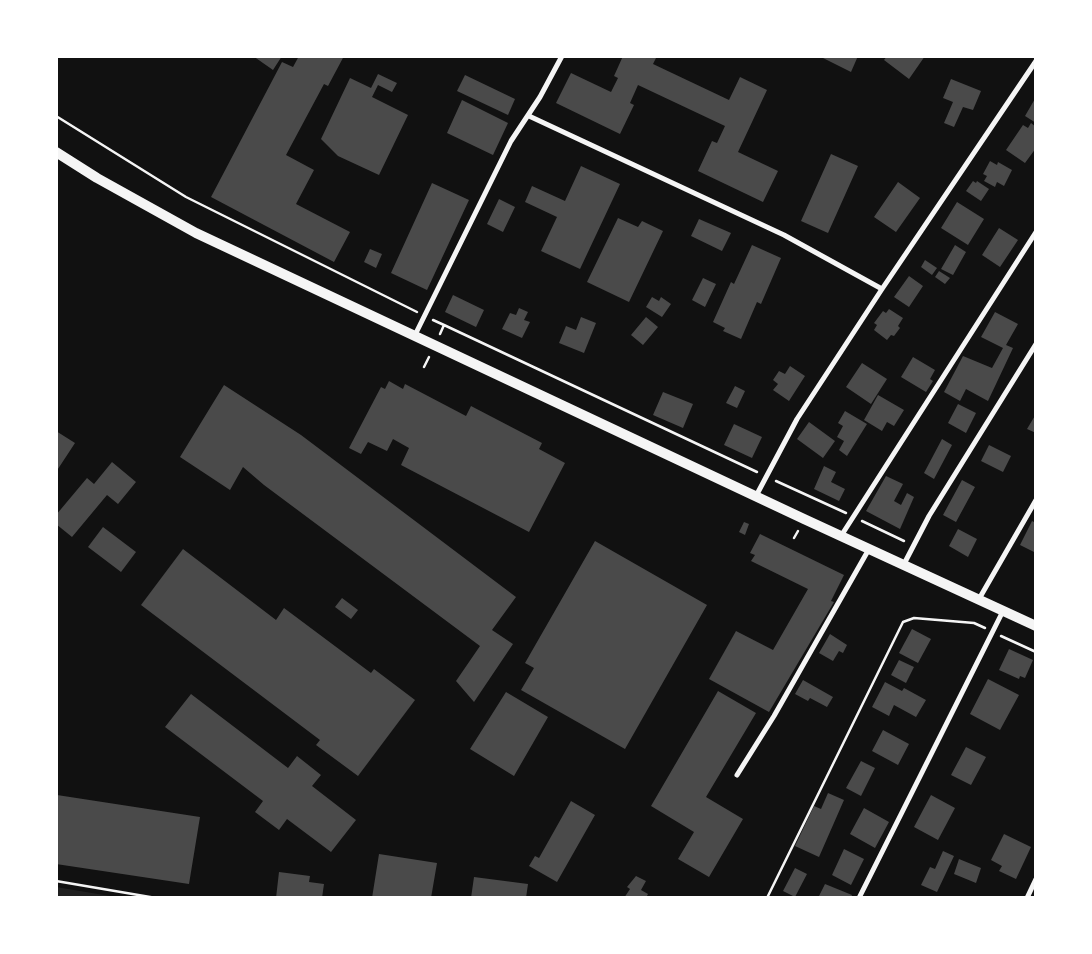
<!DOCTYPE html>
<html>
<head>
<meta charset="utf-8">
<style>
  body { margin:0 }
  #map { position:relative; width:1092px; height:954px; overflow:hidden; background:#111; font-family:"Titillium Web",sans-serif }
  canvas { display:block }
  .frame { position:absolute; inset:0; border:58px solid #fff; pointer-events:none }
</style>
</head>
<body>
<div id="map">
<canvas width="1092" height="954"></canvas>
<div class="frame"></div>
</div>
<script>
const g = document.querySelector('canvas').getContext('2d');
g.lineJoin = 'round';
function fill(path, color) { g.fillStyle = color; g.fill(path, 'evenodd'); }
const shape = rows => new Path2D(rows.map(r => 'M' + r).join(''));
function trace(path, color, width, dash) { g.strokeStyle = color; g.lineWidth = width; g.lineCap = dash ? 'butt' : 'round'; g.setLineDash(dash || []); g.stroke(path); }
const green = shape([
  [56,887,110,896,123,898,56,898]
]);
const building = shape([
  [253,56,282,56,273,70],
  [299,56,344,56,328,86,324,84,286,155,314,170,296,204,350,232,334,262,211,197,282,62,293,67],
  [623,56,657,56,653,64,729,100,740,77,767,90,738,152,778,171,763,202,698,171,712,141,717,143,725,126,638,85,630,103,634,105,620,134,556,103,571,73,611,92,618,78,614,76],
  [819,56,858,56,851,72],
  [887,56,925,56,909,79,884,60],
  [378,74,397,83,392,92,378,85,372,97,408,115,379,175,338,156,321,139,350,78,371,88],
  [465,75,515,99,508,115,457,91],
  [951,79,981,91,973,110,963,107,954,127,944,123,953,102,943,98],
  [1036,97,1036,123,1025,116],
  [462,100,508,123,493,155,447,133],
  [1031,123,1036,127,1036,148,1025,163,1006,150,1023,125,1028,128],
  [831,154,858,166,828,233,801,221],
  [990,161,997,165,998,162,1012,170,1004,186,997,182,995,187,984,181,987,176,983,174],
  [581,166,620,184,580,269,541,251,557,217,525,202,532,186,565,201],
  [973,181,976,183,977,181,989,189,981,201,966,191],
  [898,182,920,198,896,232,874,217],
  [432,183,469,200,427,290,391,273],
  [499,199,515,207,503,232,487,224],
  [957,202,984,219,968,245,941,228],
  [618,218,638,227,642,221,663,231,629,302,587,282],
  [699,219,731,233,722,251,691,236],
  [999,228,1018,240,1000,267,982,255],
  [752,245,781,258,761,304,757,302,741,339,723,331,725,328,713,322,731,282,734,284],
  [955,245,966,252,953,275,941,269],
  [370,249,382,254,376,268,364,262],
  [925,260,937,268,932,275,921,267],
  [939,271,950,278,945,284,935,277],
  [909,276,923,286,909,307,894,297],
  [703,278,716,284,705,307,692,300],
  [453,295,484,310,476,327,445,312],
  [652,297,659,301,661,297,671,304,662,317,646,307],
  [519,308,528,312,524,320,530,322,522,338,502,329,510,313,516,315],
  [889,309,903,318,898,326,900,328,894,336,891,335,887,340,874,330,877,325,874,323,883,311,886,313],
  [995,312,1018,324,1006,345,1013,348,988,401,966,389,960,401,944,392,963,356,992,368,1003,348,981,337],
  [581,317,596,323,584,353,559,343,566,326,576,330],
  [646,317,658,327,643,345,631,335],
  [913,357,935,370,930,379,933,381,926,392,901,377],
  [862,363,887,379,871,404,846,387],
  [790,366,805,376,789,401,773,390,778,384,773,380,779,371,785,374],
  [389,381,403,389,405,384,466,416,471,406,542,443,539,449,565,463,529,532,401,465,409,448,393,439,387,451,368,442,361,454,349,448,381,387,385,389],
  [224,385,301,435,516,597,492,630,513,644,474,702,456,681,480,646,264,485,243,467,230,490,180,457],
  [735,386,745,391,737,408,726,403],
  [663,392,693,404,683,428,653,415],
  [878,395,904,410,894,426,887,422,882,431,864,420],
  [958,404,976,413,966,433,948,423],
  [845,411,867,424,847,456,839,450,844,441,837,437,843,426,838,423],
  [1036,414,1036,433,1027,429],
  [809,422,835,441,823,458,797,439],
  [734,424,762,437,752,458,724,445],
  [56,431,75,443,56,472],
  [942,439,952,445,934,479,924,473],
  [989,445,1011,456,1003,472,981,461],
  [112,462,136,482,118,504,107,495,72,537,56,524,56,515,87,478,94,484],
  [824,466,836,472,831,482,845,489,839,501,814,489],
  [886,476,903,484,894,501,901,505,907,493,914,497,900,529,866,511],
  [962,480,975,487,956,522,943,515],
  [1032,521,1036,523,1036,553,1020,545],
  [744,522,749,524,745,535,739,532],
  [103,527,136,552,121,572,88,547],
  [958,529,977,539,968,557,949,546],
  [760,534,844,575,831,601,834,602,769,712,709,679,736,631,773,650,808,589,751,561,755,555,750,553],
  [595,541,707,605,625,749,521,690,534,668,525,663],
  [183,549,276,620,284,608,371,673,374,669,415,700,358,776,316,745,320,740,141,605],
  [342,598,358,610,351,619,335,607],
  [912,629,931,639,918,663,899,653],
  [830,634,847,645,843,653,839,651,833,661,819,653],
  [1009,649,1033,660,1025,678,1020,676,1019,679,999,670],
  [899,660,914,667,906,683,891,675],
  [988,679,1019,695,1000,730,970,714],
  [803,680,833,697,827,707,810,698,808,701,795,694],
  [885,682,902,691,904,688,926,700,916,717,894,705,889,716,872,707],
  [718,691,756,713,706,797,743,819,709,877,678,859,694,832,651,806],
  [506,692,548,717,514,776,470,749],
  [191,694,288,768,297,756,321,775,312,786,356,820,331,852,287,819,279,830,255,812,263,801,165,727],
  [883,730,909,744,898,765,872,751],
  [966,747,986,757,971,785,951,775],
  [861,761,875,768,861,796,846,788],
  [828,793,844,800,819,857,795,846,814,806,821,809],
  [57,795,200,817,189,884,56,864],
  [931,795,955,808,938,840,914,827],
  [571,801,595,815,557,882,529,866,535,856,539,858],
  [864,808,889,822,875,848,850,834],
  [1004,834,1031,847,1016,879,999,871,1002,866,991,860],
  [844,849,864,859,851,885,832,875],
  [943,851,954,856,937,892,921,885,930,867,935,869],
  [379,854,437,863,431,898,372,898],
  [959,859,981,868,976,883,954,874],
  [795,868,807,874,795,897,783,891],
  [279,872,310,876,309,882,324,884,322,898,276,898],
  [636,876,646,881,641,890,648,894,646,898,624,898,630,889,627,887],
  [474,877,528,884,526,898,471,898],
  [825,884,852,895,851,898,819,896]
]);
const path = shape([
  [56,116,186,197,417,312],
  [433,320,444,325,440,334],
  [444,325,757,472],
  [424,367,429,357],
  [776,481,846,513],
  [862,521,904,541],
  [794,538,798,531],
  [1001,636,1036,652],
  [56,881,156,898],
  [767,898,903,622,914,618,974,623,985,628]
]);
const minor = shape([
  [529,116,784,235,882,289],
  [415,335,511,141,540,97,562,56],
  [756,496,797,419,882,289,1036,61],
  [841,536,1036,232],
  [904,564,929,516,1036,344],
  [979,599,1036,500],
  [737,775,774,716,869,549],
  [859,898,1003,611],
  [1027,898,1036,879]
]);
const primary = shape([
  [56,152,97,178,196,233,804,519,1036,626]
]);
fill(green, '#202020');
fill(building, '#4a4a4a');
trace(path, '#f5f5f5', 2.5);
trace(minor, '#f5f5f5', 5);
trace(primary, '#f5f5f5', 10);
</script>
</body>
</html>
